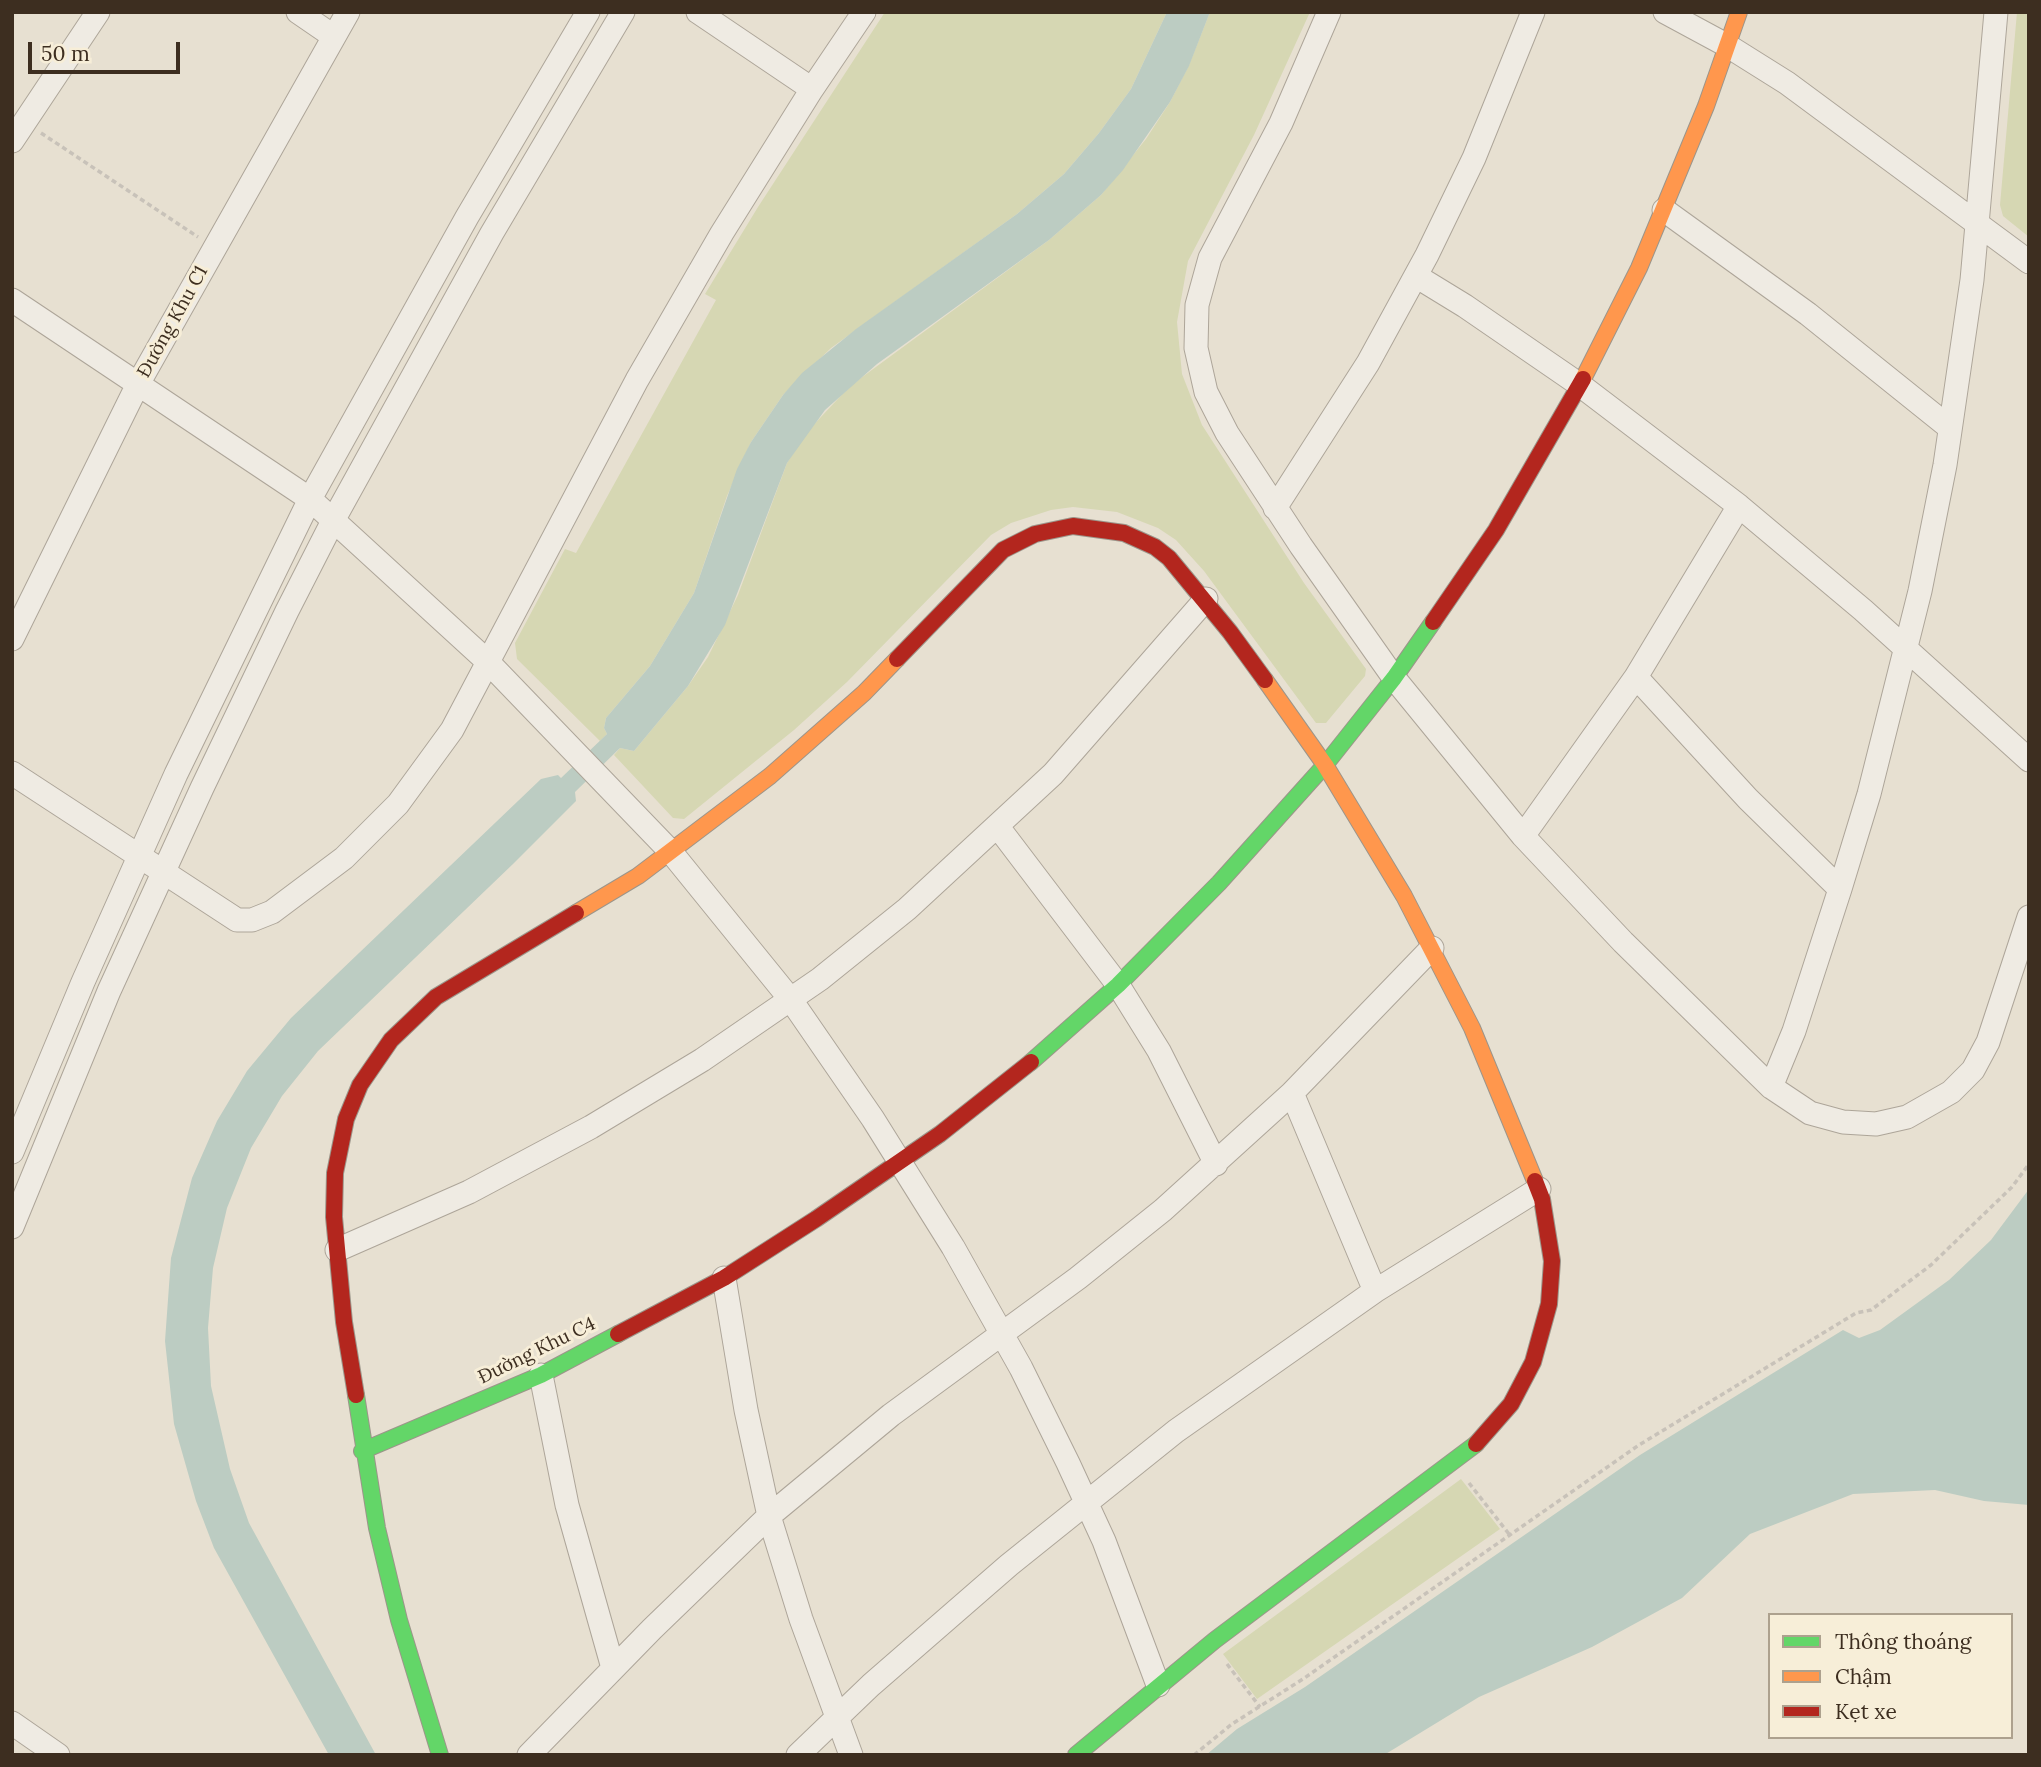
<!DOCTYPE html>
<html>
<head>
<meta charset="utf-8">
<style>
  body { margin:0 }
  #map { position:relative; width:2041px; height:1767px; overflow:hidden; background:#e7e0d1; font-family:Lora,serif }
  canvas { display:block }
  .frame { position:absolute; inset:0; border:14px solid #3d2e20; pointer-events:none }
  .legend { position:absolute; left:1768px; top:1613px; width:245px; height:126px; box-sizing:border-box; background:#f7eed8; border:2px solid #ada18e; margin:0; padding:9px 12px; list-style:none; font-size:21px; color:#3d2e20 }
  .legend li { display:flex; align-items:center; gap:14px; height:35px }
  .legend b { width:35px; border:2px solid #ada18e }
  .scale { position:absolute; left:28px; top:42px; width:152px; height:32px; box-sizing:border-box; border:4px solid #3d2e20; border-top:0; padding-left:9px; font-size:21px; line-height:24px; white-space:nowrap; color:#3d2e20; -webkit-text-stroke:5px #f7eed8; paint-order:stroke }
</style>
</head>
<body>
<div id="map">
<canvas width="2041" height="1767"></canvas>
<div class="frame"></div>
<ul class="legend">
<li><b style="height:9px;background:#63d668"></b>Thông thoáng</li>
<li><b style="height:9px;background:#ff974d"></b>Chậm</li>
<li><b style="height:9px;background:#b3261e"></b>Kẹt xe</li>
</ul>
<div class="scale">50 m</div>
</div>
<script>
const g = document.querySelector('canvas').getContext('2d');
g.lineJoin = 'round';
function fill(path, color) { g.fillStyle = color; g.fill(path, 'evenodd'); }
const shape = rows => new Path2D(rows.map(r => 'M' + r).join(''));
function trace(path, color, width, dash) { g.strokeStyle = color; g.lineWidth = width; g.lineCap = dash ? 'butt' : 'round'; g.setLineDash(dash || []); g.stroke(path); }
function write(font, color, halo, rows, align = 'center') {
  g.font = font + ' Lora,serif'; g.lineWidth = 6; g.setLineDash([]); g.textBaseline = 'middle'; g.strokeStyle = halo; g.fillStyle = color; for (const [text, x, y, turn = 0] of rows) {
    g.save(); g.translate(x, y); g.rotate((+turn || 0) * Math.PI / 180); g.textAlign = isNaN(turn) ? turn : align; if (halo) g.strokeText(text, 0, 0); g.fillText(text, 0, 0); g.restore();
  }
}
const green = shape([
  [885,12,1167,12,1131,89,1099,133,1064,174,1017,214,831,348,783,395,751,442,727,496,694,593,650,666,606,718,604,728,607,734,600,741,517,659,515,643,565,549,576,553,716,300,705,294,758,207],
  [1210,12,1310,12,1254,135,1188,261,1177,322,1182,374,1202,425,1304,583,1366,669,1365,676,1326,723,1316,723,1204,571,1176,540,1158,528,1117,512,1073,507,1051,510,1011,523,991,535,847,682,794,730,684,819,673,818,614,755,620,748,634,751,688,686,708,657,738,595,787,463,805,434,850,386,1049,240,1101,195,1146,139,1170,102,1189,65],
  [2017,12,2029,12,2029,237,2003,216,2000,205],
  [1461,1479,1500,1529,1257,1699,1223,1654]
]);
const water = shape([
  [1167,12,1210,12,1189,66,1170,102,1123,170,1101,195,1049,240,877,364,825,410,787,463,725,625,688,686,634,751,620,748,575,792,576,801,513,864,318,1051,282,1096,251,1148,227,1208,213,1268,208,1328,211,1386,230,1469,249,1523,376,1755,329,1755,214,1548,196,1501,174,1424,165,1341,171,1258,192,1178,217,1121,247,1071,291,1018,541,779,558,775,561,778,607,734,604,728,606,718,650,666,694,593,737,469,751,442,783,395,802,373,856,329,1017,214,1064,174,1099,133,1131,89],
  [2029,1189,2029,1505,1984,1501,1935,1490,1853,1494,1750,1534,1682,1598,1592,1647,1479,1697,1384,1755,1206,1755,1237,1729,1305,1687,1640,1455,1843,1330,1859,1338,1880,1330,1949,1280,1991,1240]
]);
const path = shape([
  [41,133,198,237],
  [1469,1483,1509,1534],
  [1227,1664,1260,1707],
  [1194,1755,1232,1724,1303,1679,1639,1445,1856,1313,1871,1310,1931,1265,2012,1187,2029,1164]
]);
const street = shape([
  [298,12,333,36],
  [698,12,812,89],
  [1329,12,1281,123,1210,258,1197,305,1196,348,1206,392,1227,433,1301,546,1394,678,1523,836,1623,942,1771,1087,1810,1113,1843,1122,1876,1124,1907,1117,1951,1092,1973,1070,1988,1042,2029,917],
  [1665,12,1728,46,1787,83,2029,262],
  [12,141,98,12],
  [1664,210,1808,314,1950,428],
  [1416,276,1465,306,1580,385,1739,506,1863,610,2029,760],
  [12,300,310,499,487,661,671,852,791,1000,873,1119,953,1247,1021,1368,1068,1463,1104,1541,1158,1685],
  [1275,508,1368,363,1427,255,1474,158,1533,12],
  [12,639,138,384,348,12],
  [1636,677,1748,799,1840,889],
  [12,773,237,920,252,920,272,912,344,858,398,804,452,730,637,380,722,233,812,89,864,12],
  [998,827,1118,985,1159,1051,1216,1164],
  [1523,836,1636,677,1739,506],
  [1771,1087,1794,1031,1840,889,1869,794,1920,591,1945,465,1972,280,1996,12],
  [1292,1093,1375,1291],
  [12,1152,83,982,176,774,310,499,467,217,588,12],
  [12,1227,109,991,202,788,287,611,334,519,492,233,623,12],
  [337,1250,469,1192,591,1127,702,1060,820,979,907,909,1053,774,1206,599],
  [724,1278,746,1410,769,1516,801,1619,851,1755],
  [541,1375,567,1505,613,1668],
  [12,1723,58,1755],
  [529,1755,652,1629,769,1516,891,1415,1078,1278,1163,1210,1292,1093,1432,948],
  [798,1755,871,1685,1009,1565,1176,1431,1375,1291,1539,1189]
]);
const fast = shape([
  [1031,1062,1118,985,1219,883,1325,765,1394,678,1433,622],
  [356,1395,377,1528,399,1620,440,1755],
  [362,1451,541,1375,618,1334],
  [1076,1755,1215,1640,1476,1444]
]);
const slow = shape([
  [1583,379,1639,268,1706,106,1739,12],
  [1265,680,1325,765,1404,896,1472,1028,1535,1181],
  [576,913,638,876,770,776,864,693,897,659]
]);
const jam = shape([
  [1433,622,1496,530,1583,379],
  [897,659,1003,550,1035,534,1073,526,1124,533,1155,547,1169,558,1230,632,1265,680],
  [618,1334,724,1278,816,1219,940,1134,1031,1062],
  [356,1395,344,1322,334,1217,335,1173,346,1119,360,1085,391,1040,436,997,576,913],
  [1476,1444,1511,1404,1533,1362,1549,1304,1552,1261,1542,1199,1535,1181]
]);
const streetNames = [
  ["Đường Khu C1",173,322,-61],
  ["Đường Khu C4",537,1351,-26]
];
fill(green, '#d6d7b3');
fill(water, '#bcccc2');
trace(street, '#ada599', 25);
trace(fast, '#9c958a', 18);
trace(slow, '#9c958a', 18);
trace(jam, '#9c958a', 18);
trace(path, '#c8c2b9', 3.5, [5, 3.5]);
trace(street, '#efebe3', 23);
trace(fast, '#63d668', 16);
trace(slow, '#ff974d', 16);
trace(jam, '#b3261e', 16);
write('19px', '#3d2e20', '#f7eed8', streetNames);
</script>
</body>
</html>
